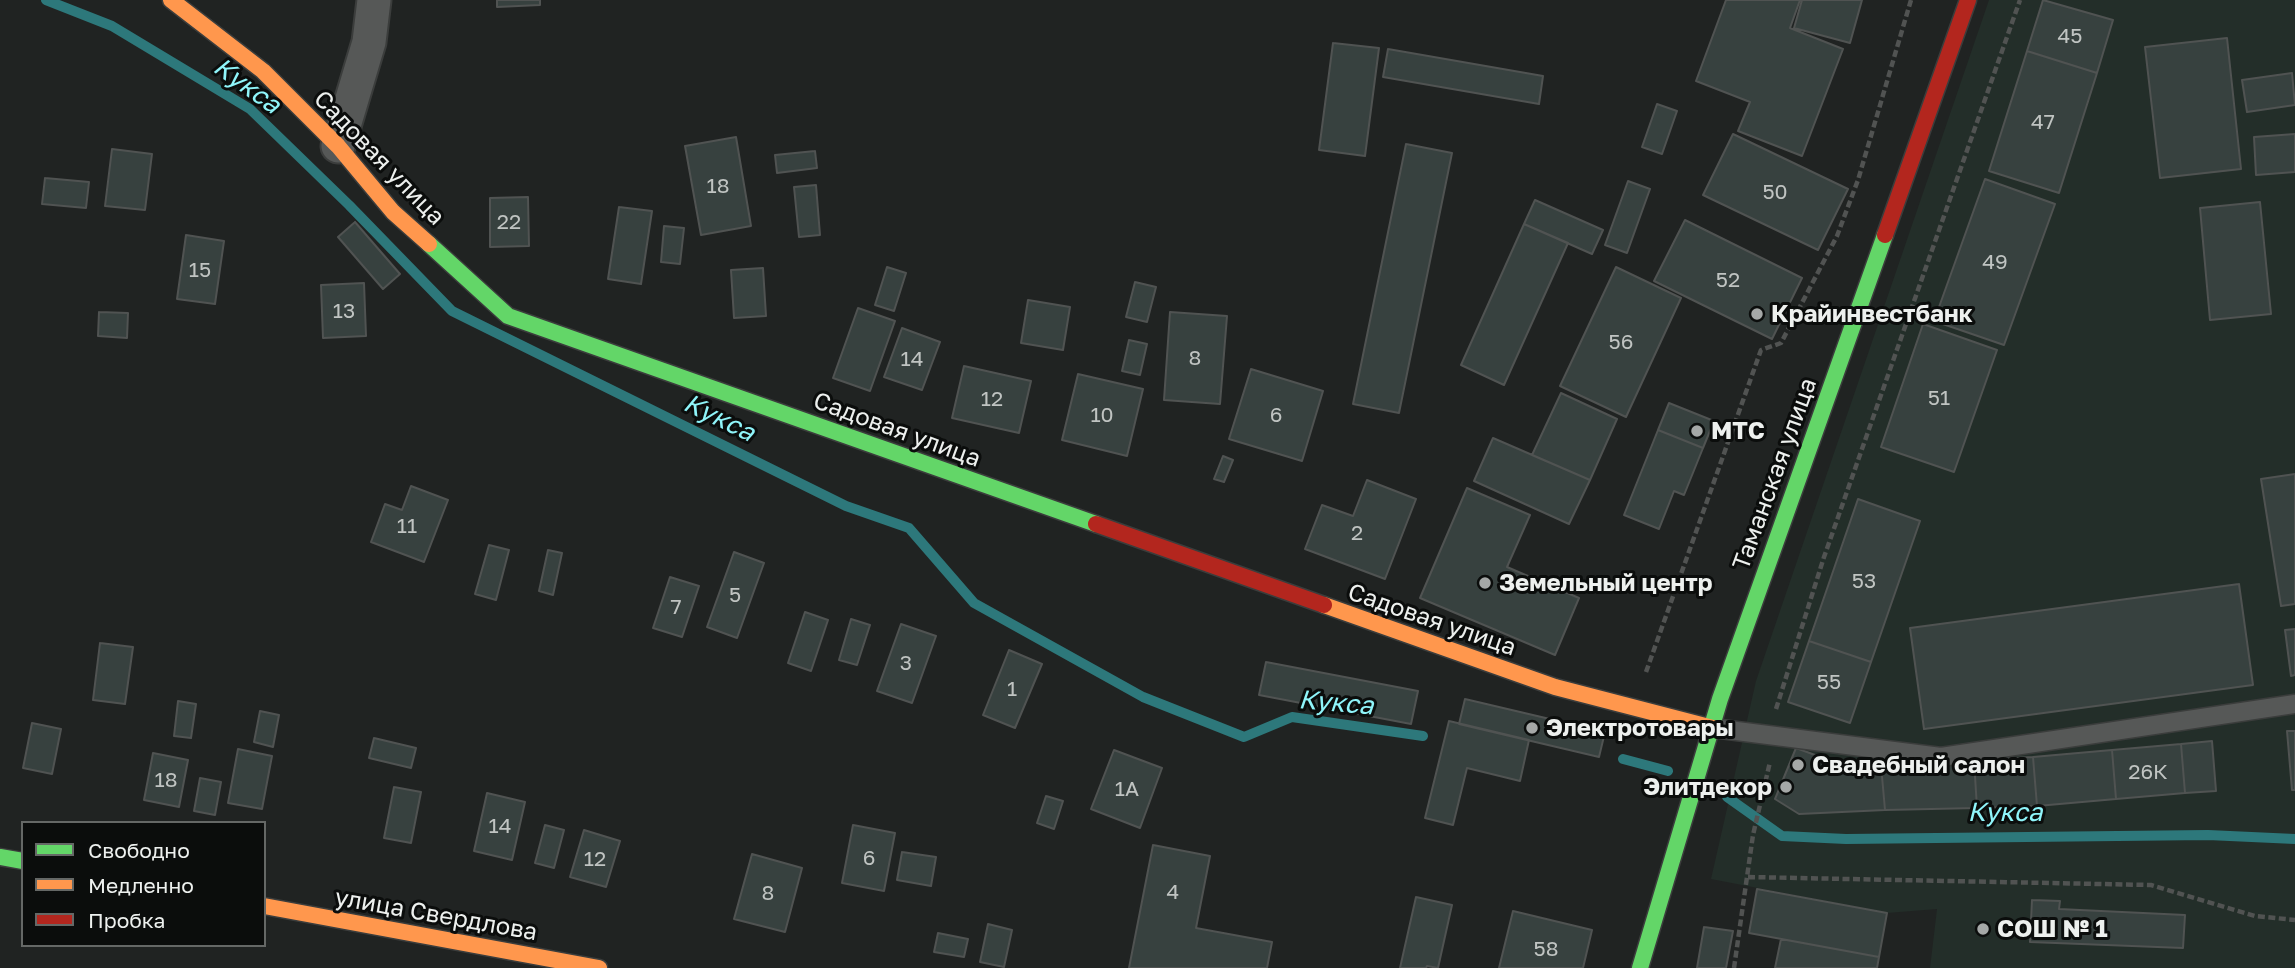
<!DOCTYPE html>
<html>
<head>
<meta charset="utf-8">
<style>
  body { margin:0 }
  #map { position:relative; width:2295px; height:968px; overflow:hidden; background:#202322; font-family:"Golos Text",sans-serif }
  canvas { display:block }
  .legend { position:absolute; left:21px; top:821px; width:245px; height:126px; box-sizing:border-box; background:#0b0d0c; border:2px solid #656866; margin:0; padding:9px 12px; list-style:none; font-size:21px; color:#edf0ee }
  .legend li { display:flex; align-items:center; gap:14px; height:35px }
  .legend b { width:35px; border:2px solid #656866 }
</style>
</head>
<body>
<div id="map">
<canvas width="2295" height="968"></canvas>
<ul class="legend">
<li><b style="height:9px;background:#63d668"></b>Свободно</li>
<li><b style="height:9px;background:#ff974d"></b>Медленно</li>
<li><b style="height:9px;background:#b3261e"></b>Пробка</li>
</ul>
</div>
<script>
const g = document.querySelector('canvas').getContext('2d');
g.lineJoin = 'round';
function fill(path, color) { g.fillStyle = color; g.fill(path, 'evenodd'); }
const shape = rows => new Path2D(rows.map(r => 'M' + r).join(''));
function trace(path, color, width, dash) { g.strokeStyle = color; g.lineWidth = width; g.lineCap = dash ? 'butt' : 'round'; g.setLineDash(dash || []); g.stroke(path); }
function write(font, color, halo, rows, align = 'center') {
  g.font = font + ' "Golos Text",sans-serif'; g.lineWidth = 6; g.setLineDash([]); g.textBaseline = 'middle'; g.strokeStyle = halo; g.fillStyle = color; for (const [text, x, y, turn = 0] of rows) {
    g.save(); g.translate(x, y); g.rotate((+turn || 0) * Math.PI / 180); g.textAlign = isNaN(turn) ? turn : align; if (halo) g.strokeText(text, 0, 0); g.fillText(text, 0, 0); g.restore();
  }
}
const built = shape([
  [1989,0,2295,0,2295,968,1930,968,1937,909,1887,913,1711,879,1756,681]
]);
const stream = shape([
  [46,0,112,26,250,109,349,205,452,311,846,506,909,528,974,603,1143,697,1244,737,1292,717,1423,736],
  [1623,759,1668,771],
  [1727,797,1782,836,1846,839,2208,835,2295,839]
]);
const building = shape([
  [497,0,540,0,540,5,497,7,497,0],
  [1726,0,1800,0,1790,28,1843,49,1802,156,1738,131,1750,102,1696,81,1726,0],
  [1802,0,1862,0,1850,43,1794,28,1802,0],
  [2043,0,2113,20,2097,73,2027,51,2043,0],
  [2227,38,2241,169,2160,178,2145,47,2227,38],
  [1333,43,1379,48,1365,156,1319,150,1333,43],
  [1388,49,1543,76,1539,104,1383,77,1388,49],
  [2027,51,2097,73,2059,193,1989,171,2027,51],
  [2292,73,2295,105,2247,112,2242,80,2292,73],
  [1657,104,1677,111,1662,154,1642,147,1657,104],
  [1733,134,1848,189,1818,250,1703,195,1733,134],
  [2295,134,2295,172,2256,175,2254,137,2295,134],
  [736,137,751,226,701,235,685,146,736,137],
  [1406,144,1452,153,1399,413,1353,404,1406,144],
  [112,149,152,154,145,210,105,206,112,149],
  [815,151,817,168,777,173,775,155,815,151],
  [45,178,89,182,86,208,42,204,45,178],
  [1985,179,2055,204,2004,345,1934,321,1985,179],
  [1628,181,1650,189,1627,253,1605,245,1628,181],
  [816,185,820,235,799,237,794,187,816,185],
  [528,197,529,246,490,247,490,198,528,197],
  [1535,200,1603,230,1592,254,1524,224,1535,200],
  [2260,202,2271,314,2210,320,2200,208,2260,202],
  [619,207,652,211,641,284,608,279,619,207],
  [1685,220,1802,278,1772,339,1654,281,1685,220],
  [355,222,400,274,383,289,338,237,355,222],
  [1524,224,1568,243,1504,385,1461,365,1524,224],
  [664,226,684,228,680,264,661,262,664,226],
  [186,235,224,241,215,304,177,299,186,235],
  [887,267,906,273,894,311,875,305,887,267],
  [1616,267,1681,298,1626,417,1560,386,1616,267],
  [763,268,766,316,734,318,731,270,763,268],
  [1135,282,1156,287,1147,322,1126,317,1135,282],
  [364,283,366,336,323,338,321,285,364,283],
  [1028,300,1070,307,1063,350,1021,343,1028,300],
  [858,308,895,321,870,391,833,378,858,308],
  [99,312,128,313,127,338,98,336,99,312],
  [1170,312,1227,316,1220,404,1164,400,1170,312],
  [1923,324,1997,350,1954,472,1881,447,1923,324],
  [902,328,940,342,922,390,884,377,902,328],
  [1129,340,1147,344,1140,375,1122,371,1129,340],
  [964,366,1031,381,1019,433,952,418,964,366],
  [1251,369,1323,391,1302,461,1229,439,1251,369],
  [1078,374,1143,389,1127,456,1062,440,1078,374],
  [1561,393,1617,419,1590,480,1532,455,1561,393],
  [1669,403,1714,421,1703,448,1658,430,1669,403],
  [1658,430,1703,448,1684,495,1674,491,1659,529,1624,515,1658,430],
  [1493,438,1590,480,1569,524,1474,481,1493,438],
  [1223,456,1233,460,1224,482,1214,479,1223,456],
  [2295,474,2295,604,2281,606,2261,479,2295,474],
  [1367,480,1416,499,1385,579,1305,549,1322,505,1353,516,1367,480],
  [411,486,448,500,424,562,371,542,385,504,402,510,411,486],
  [1467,488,1530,515,1507,567,1579,598,1555,655,1420,598,1467,488],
  [1858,499,1920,521,1871,662,1809,641,1858,499],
  [489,545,509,550,496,600,475,594,489,545],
  [548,550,562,553,553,595,539,591,548,550],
  [734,552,764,563,737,638,707,627,734,552],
  [670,577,699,586,682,637,653,628,670,577],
  [2239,584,2253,685,1924,729,1910,628,2239,584],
  [805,612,828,620,811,671,788,663,805,612],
  [851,619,870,625,857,665,839,660,851,619],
  [901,624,936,636,912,703,877,691,901,624],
  [2295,629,2295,675,2291,676,2285,630,2295,629],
  [1809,641,1871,662,1850,723,1788,702,1809,641],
  [100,643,133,647,125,704,93,700,100,643],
  [1009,650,1042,664,1015,728,983,715,1009,650],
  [1266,662,1418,691,1411,724,1259,695,1266,662],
  [1465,699,1605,732,1599,757,1459,724,1465,699],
  [178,701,196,704,191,738,174,736,178,701],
  [260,711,279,715,273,747,254,742,260,711],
  [1449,721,1529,740,1520,781,1467,768,1453,825,1425,818,1449,721],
  [32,723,61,729,52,774,23,768,32,723],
  [2287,731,2295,731,2295,790,2292,790,2287,731],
  [374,738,416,748,411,768,369,758,374,738],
  [2212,741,2216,791,2185,793,2181,744,2212,741],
  [2181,744,2185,793,2116,799,2112,750,2181,744],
  [1796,748,1845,766,1881,765,1885,810,1799,814,1775,799,1796,748],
  [238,749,272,756,262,809,228,803,238,749],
  [1114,750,1162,768,1140,828,1091,809,1114,750],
  [2112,750,2116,799,2037,806,2033,757,2112,750],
  [153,753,188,760,179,807,144,800,153,753],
  [2033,757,2037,806,1977,808,1974,760,2033,757],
  [1974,760,1977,808,1885,810,1881,765,1974,760],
  [200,778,221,782,215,815,194,811,200,778],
  [394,787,421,792,411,843,384,838,394,787],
  [487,793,525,802,512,860,474,851,487,793],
  [1046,796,1063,801,1054,829,1037,823,1046,796],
  [545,825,564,830,554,868,535,863,545,825],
  [853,825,895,833,884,891,842,883,853,825],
  [584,830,620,841,606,887,570,877,584,830],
  [1153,845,1210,856,1196,928,1272,942,1267,968,1129,968,1153,845],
  [902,852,936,857,931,886,897,880,902,852],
  [752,854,802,868,785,932,734,919,752,854],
  [1757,889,1887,913,1879,957,1749,933,1757,889],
  [1416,897,1452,905,1438,968,1427,966,1426,968,1400,968,1416,897],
  [2032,900,2060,901,2059,909,2185,915,2183,948,2030,942,2032,900],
  [1513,911,1592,930,1583,968,1499,968,1513,911],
  [988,924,1012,930,1004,967,980,962,988,924],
  [1704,927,1733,931,1726,968,1697,968,1704,927],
  [938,933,968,939,964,957,934,952,938,933],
  [1781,939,1879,957,1877,968,1775,968,1781,939]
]);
const path = shape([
  [1646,672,1761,350,1781,343,1837,236,1858,180,1911,0],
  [1776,709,1824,557,2020,0],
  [1748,877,2151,885,2255,916,2295,920],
  [1734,968,1753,835,1770,762]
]);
const lane = shape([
  [1713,728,1941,757,2295,704]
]);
const street = shape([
  [338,146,369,42,374,0]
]);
const fast = shape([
  [429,244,508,316,1096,524],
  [0,857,23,861],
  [1640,968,1720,699,1885,235]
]);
const slow = shape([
  [171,0,263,71,338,146,393,212,429,244],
  [1324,605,1555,687,1713,728],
  [264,906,599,968]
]);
const jam = shape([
  [1885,235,1968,0],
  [1096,524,1324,605]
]);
const markers = [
  [1757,314,7,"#a5a8a7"],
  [1697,431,7,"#a5a8a7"],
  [1485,583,7,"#a5a8a7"],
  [1532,728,7,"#a5a8a7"],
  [1798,765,7,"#a5a8a7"],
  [1786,787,7,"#a5a8a7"],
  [1983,929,7,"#a5a8a7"]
];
const numberNames = [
  ["45",2070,36],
  ["47",2043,122],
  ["18",718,186],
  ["50",1775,192],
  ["22",509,222],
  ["49",1995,262],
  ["15",200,270],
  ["52",1728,280],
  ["13",344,311],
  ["56",1621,342],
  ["8",1195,358],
  ["14",912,359],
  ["51",1939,398],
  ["12",992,399],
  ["10",1102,415],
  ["6",1276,415],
  ["11",407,526],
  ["2",1357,533],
  ["53",1864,581],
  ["5",735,595],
  ["7",676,607],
  ["3",906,663],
  ["55",1829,682],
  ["1",1012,689],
  ["26К",2148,772],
  ["18",166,780],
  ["1А",1127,789],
  ["14",500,826],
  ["6",869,858],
  ["12",595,859],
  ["4",1173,892],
  ["8",768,893],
  ["58",1546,949]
];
const streetNames = [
  ["Садовая улица",379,158,46],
  ["Садовая улица",897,430,20],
  ["Таманская улица",1775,474,-70],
  ["Садовая улица",1432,620,19],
  ["улица Свердлова",436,915,10]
];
const poiNames = [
  ["Крайинвестбанк",1771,314],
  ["МТС",1711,431],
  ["Земельный центр",1499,583],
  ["Электротовары",1546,728],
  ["Свадебный салон",1812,765],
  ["Элитдекор",1772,787,"right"],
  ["СОШ № 1",1997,929]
];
const waterNames = [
  ["Кукса",247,86,36],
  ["Кукса",719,418,26],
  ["Кукса",1336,703,5],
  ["Кукса",2005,813]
];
fill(built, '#232e29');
trace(stream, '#2d787b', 10);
fill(building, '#37413f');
trace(building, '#505352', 2);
trace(lane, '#3b3d3c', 21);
trace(street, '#3b3d3c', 37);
trace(fast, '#3b3d3c', 19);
trace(slow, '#3b3d3c', 19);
trace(jam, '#3b3d3c', 19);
trace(path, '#515352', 4.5, [7, 3.5]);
trace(lane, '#565857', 18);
trace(street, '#565857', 33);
trace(fast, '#63d668', 16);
trace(slow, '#ff974d', 16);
trace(jam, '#b3261e', 16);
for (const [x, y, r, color] of markers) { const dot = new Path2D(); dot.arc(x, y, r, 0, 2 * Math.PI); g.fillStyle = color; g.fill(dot); trace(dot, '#0b0d0c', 2.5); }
write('21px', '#c0c4c2', null, numberNames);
write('24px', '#edf0ee', '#0b0d0c', streetNames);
write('bold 24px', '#edf0ee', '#0b0d0c', poiNames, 'left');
write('italic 26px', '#8ff5fa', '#0b0d0c', waterNames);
</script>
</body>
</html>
